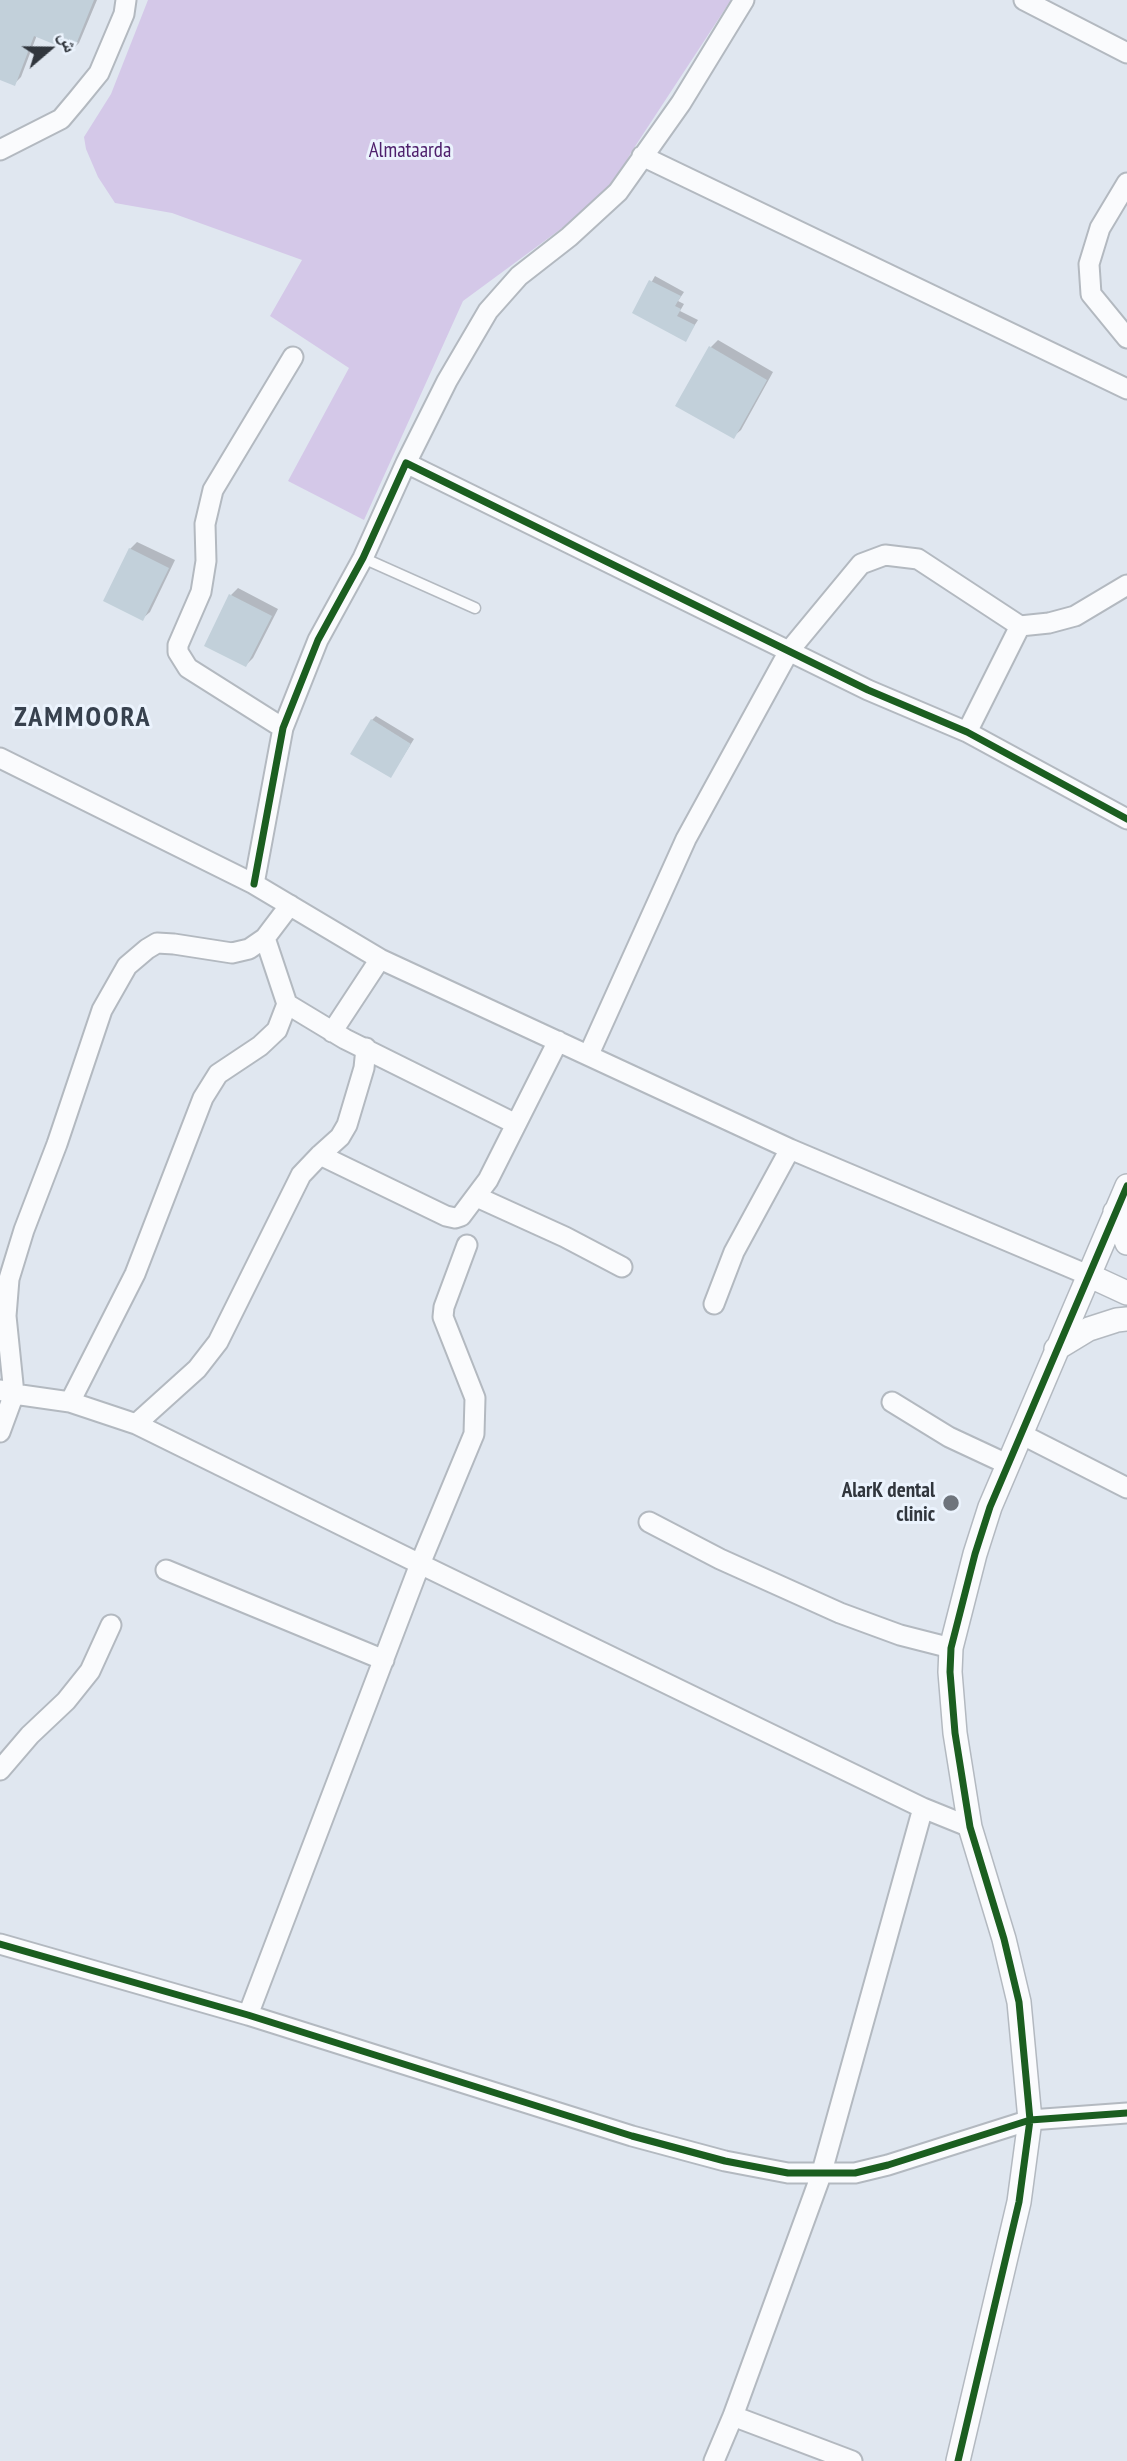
<!DOCTYPE html>
<html>
<head>
<meta charset="utf-8">
<style>
  body { margin:0 }
  #map { position:relative; width:1127px; height:2461px; overflow:hidden; background:#e0e7f0; font-family:"PT Sans Narrow","Noto Naskh Arabic",sans-serif }
  canvas { display:block }
  .north { position:absolute; left:14px; top:14px; width:70px; height:70px; -webkit-text-stroke:5px #ebf3fd; paint-order:stroke; rotate:70deg; font-size:19px; font-weight:700; line-height:28px; text-align:center; color:#31363d }
  .north::after { content:''; display:block; margin:auto; width:24px; height:32px; background:#31363d; clip-path:polygon(50% 0,100% 100%,50% 72%,0 100%) }
</style>
</head>
<body>
<div id="map">
<canvas width="1127" height="2461"></canvas>
<div class="north">ش</div>
</div>
<script>
const g = document.querySelector('canvas').getContext('2d');
g.lineJoin = 'round';
function fill(path, color) { g.fillStyle = color; g.fill(path, 'evenodd'); }
const shape = rows => new Path2D(rows.map(r => 'M' + r).join(''));
function trace(path, color, width, dash) { g.strokeStyle = color; g.lineWidth = width; g.lineCap = dash ? 'butt' : 'round'; g.setLineDash(dash || []); g.stroke(path); }
function write(font, color, halo, rows, align = 'center') {
  g.font = font + ' "PT Sans Narrow",sans-serif'; g.lineWidth = 6; g.setLineDash([]); g.textBaseline = 'middle'; g.strokeStyle = halo; g.fillStyle = color; for (const [text, x, y, turn = 0] of rows) {
    g.save(); g.translate(x, y); g.rotate((+turn || 0) * Math.PI / 180); g.textAlign = isNaN(turn) ? turn : align; if (halo) g.strokeText(text, 0, 0); g.fillText(text, 0, 0); g.restore();
  }
}
const green = shape([
  [148,0,731,0,632,151,607,195,463,301,364,520,288,481,349,368,270,316,302,260,172,213,115,203,98,177,86,149,84,137,111,94]
]);
const shadow = shape([
  [0,0,97,0,79,43,72,50,37,35,21,77,14,84,0,79],
  [655,276,684,292,678,301,684,304,680,311,698,320,685,340,634,313],
  [718,340,773,372,741,430,733,437,710,348],
  [137,542,175,560,150,612,142,619,130,549],
  [238,588,278,609,253,658,246,665,231,595],
  [376,716,414,739,391,776,372,720]
]);
const building = shape([
  [0,0,94,0,73,52,34,36,15,86,0,80],
  [649,280,681,296,675,306,681,309,677,316,695,325,686,342,632,313],
  [709,346,767,380,734,439,675,406],
  [129,548,169,568,143,621,103,601],
  [229,594,272,616,246,667,204,646],
  [371,719,411,744,391,778,350,754]
]);
const service = shape([
  [363,558,475,608]
]);
const minor = shape([
  [1024,0,1127,53],
  [0,150,61,119,77,100,99,73,124,14,126,0],
  [642,156,1127,389],
  [1127,183,1100,228,1089,264,1091,294,1127,338],
  [406,463,447,381,488,311,519,276,569,237,618,192,681,103,744,0],
  [283,728,188,668,178,652,178,645,201,592,206,561,205,524,213,490,293,357],
  [967,732,1020,626,1049,623,1075,616,1127,585],
  [0,758,254,884,380,959,790,1149,1088,1275],
  [254,884,283,728,318,640,363,558,406,463,868,690,967,732,1127,819],
  [265,938,287,1004,345,1039,516,1124],
  [332,1032,380,959],
  [589,1054,686,839,789,651,861,564,885,555,918,559,1020,626],
  [320,1155,446,1216,455,1218,461,1216,488,1180,558,1041],
  [477,1197,565,1237,622,1267],
  [714,1304,734,1252,790,1149],
  [0,1390,14,1394,70,1402,136,1424,420,1564,923,1808,970,1827],
  [70,1402,135,1274,203,1098,218,1074,260,1046,277,1030,287,1004],
  [892,1402,949,1437,1009,1465],
  [136,1424,197,1369,218,1342,301,1175,320,1155,340,1137,347,1125,364,1068,366,1048],
  [0,1432,14,1394,6,1316,9,1279,24,1230,57,1144,102,1010,127,966,147,949,157,943,174,944,232,953,249,949,265,938,290,905],
  [1021,1434,1127,1488],
  [649,1522,720,1559,840,1613,900,1635,951,1648],
  [166,1570,384,1660],
  [0,1770,30,1735,66,1701,90,1671,111,1625],
  [0,1944,248,2015,632,2136,725,2161,788,2173,855,2173,888,2165,1030,2120,1127,2113],
  [248,2015,420,1564,474,1434,475,1398,443,1317,444,1307,467,1245],
  [733,2416,852,2461],
  [714,2461,733,2416,821,2175,923,1808]
]);
const tertiary = shape([
  [1115,1212,1127,1243],
  [1088,1275,1127,1293],
  [1056,1349,1089,1329,1117,1320,1127,1319],
  [958,2461,1019,2202,1030,2120,1019,2002,1004,1939,970,1827,955,1733,950,1672,951,1648,975,1554,990,1507,1127,1186]
]);
const cycleway = shape([
  [254,884,283,728,318,640,363,558,406,463,868,690,967,732,1127,819],
  [0,1944,248,2015,632,2136,725,2161,788,2173,855,2173,888,2165,1030,2120,1127,2113],
  [958,2461,1019,2202,1030,2120,1019,2002,1004,1939,970,1827,955,1733,950,1672,951,1648,975,1554,990,1507,1127,1186]
]);
const markers = [
  [951,1503,9,"#6e747c"]
];
const parkNames = [
  ["Almataarda",410,151]
];
const poiNames = [
  ["AlarK dental",935,1491],
  ["clinic",935,1515]
];
const districtNames = [
  ["ZAMMOORA",83,718]
];
fill(green, '#d4c8e8');
fill(shadow, '#0003');
fill(building, '#c2d0da');
trace(service, '#b3b9c0', 13);
trace(minor, '#b3b9c0', 23);
trace(tertiary, '#b3b9c0', 26);
trace(service, '#fafbfd', 10);
trace(minor, '#fafbfd', 19);
trace(tertiary, '#fafbfd', 23);
trace(cycleway, '#1b5e20', 7);
for (const [x, y, r, color] of markers) { const dot = new Path2D(); dot.arc(x, y, r, 0, 2 * Math.PI); g.fillStyle = color; g.fill(dot); trace(dot, '#ebf3fd', 2.5); }
write('21px', '#4e206c', '#ebf3fd', parkNames);
write('bold 21px', '#31363d', '#ebf3fd', poiNames, 'right');
g.letterSpacing = '2px';
write('bold 28px', '#37414e', '#ebf3fd', districtNames);
g.letterSpacing = '0px';
</script>
</body>
</html>
